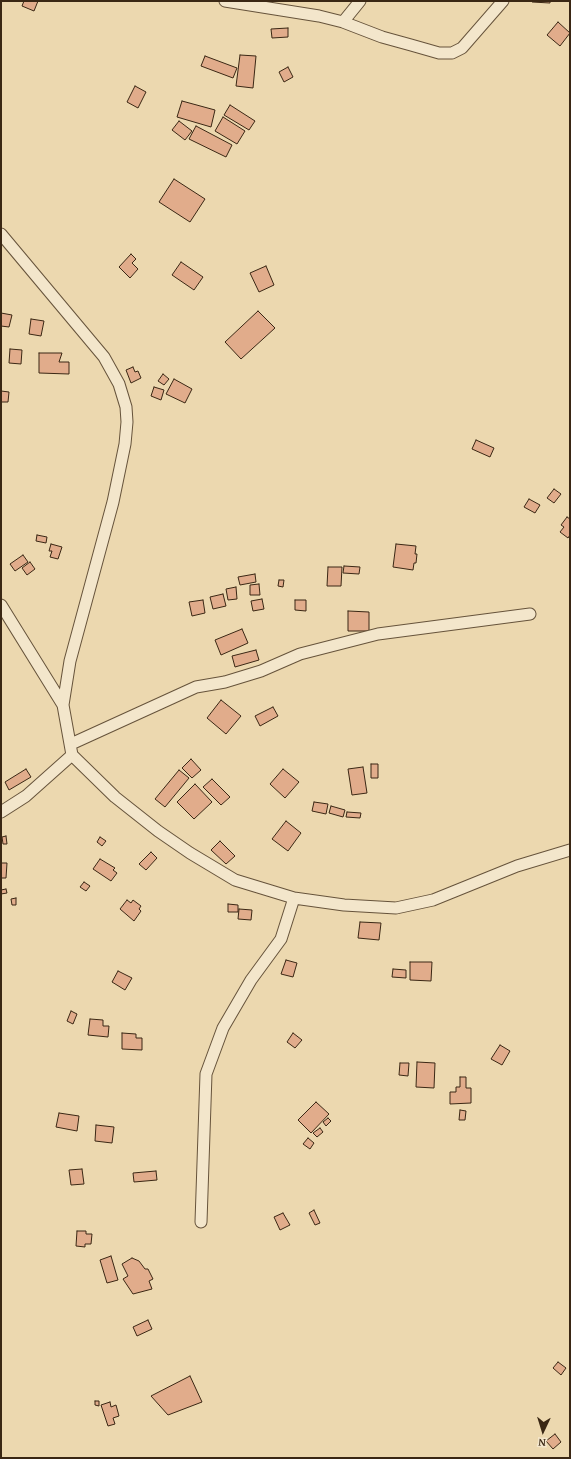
<!DOCTYPE html>
<html>
<head>
<meta charset="utf-8">
<style>
  body { margin:0 }
  #map { position:relative; width:571px; height:1459px; overflow:hidden; background:#ecd8af; font-family:"Gentium Book Plus",serif }
  canvas { display:block }
  .frame { position:absolute; inset:0; border:2px solid #3a2714; pointer-events:none }
  .north { position:absolute; left:523px; top:1411px; width:40px; height:40px; -webkit-text-stroke:3px #f3e6cb; paint-order:stroke; rotate:184deg; font-size:11px; font-weight:700; line-height:16px; text-align:center; color:#3a2714 }
  .north::after { content:''; display:block; margin:auto; width:14px; height:18px; background:#3a2714; clip-path:polygon(50% 0,100% 100%,50% 72%,0 100%) }
</style>
</head>
<body>
<div id="map">
<canvas width="571" height="1459"></canvas>
<div class="frame"></div>
<div class="north">N</div>
</div>
<script>
const g = document.querySelector('canvas').getContext('2d');
g.lineJoin = 'round';
function fill(path, color) { g.fillStyle = color; g.fill(path, 'evenodd'); }
const shape = rows => new Path2D(rows.map(r => 'M' + r).join(''));
function trace(path, color, width, dash) { g.strokeStyle = color; g.lineWidth = width; g.lineCap = dash ? 'butt' : 'round'; g.setLineDash(dash || []); g.stroke(path); }
const building = shape([
  [24,1,38,1,34,11,22,6,24,1],
  [532,1,550,1,550,3,532,2,532,1],
  [558,22,570,33,560,46,547,35,558,22],
  [288,28,288,37,272,38,271,29,288,28],
  [240,55,256,56,253,88,236,86,240,55],
  [205,56,237,68,233,78,201,66,205,56],
  [288,67,293,77,284,82,279,72,288,67],
  [135,86,146,92,138,108,127,102,135,86],
  [182,101,215,110,211,127,177,117,182,101],
  [230,105,255,121,249,130,224,115,230,105],
  [223,117,245,131,237,144,215,131,223,117],
  [179,121,192,131,185,140,172,130,179,121],
  [196,126,232,145,226,157,189,139,196,126],
  [174,179,205,199,190,222,159,202,174,179],
  [131,254,136,259,132,263,138,269,130,278,119,267,131,254],
  [181,262,203,277,194,290,172,275,181,262],
  [266,266,274,285,259,292,250,273,266,266],
  [258,311,275,328,241,359,225,342,258,311],
  [1,313,12,315,9,327,1,326,1,313],
  [31,319,44,321,41,336,29,334,31,319],
  [10,349,22,350,21,364,9,363,10,349],
  [39,353,62,353,59,362,69,362,69,374,39,373,39,353],
  [133,367,135,372,138,371,141,378,131,383,126,370,133,367],
  [163,374,169,379,164,385,158,381,163,374],
  [174,379,192,389,185,403,166,394,174,379],
  [154,387,164,390,161,400,151,396,154,387],
  [1,391,9,392,8,402,1,402,1,391],
  [476,440,494,448,490,457,472,449,476,440],
  [554,489,561,494,554,503,547,498,554,489],
  [529,499,540,505,535,513,524,507,529,499],
  [567,517,570,519,570,535,568,538,560,532,564,527,561,525,567,517],
  [37,535,47,537,46,543,36,541,37,535],
  [51,544,62,547,58,559,50,557,52,551,49,551,51,544],
  [396,544,416,546,415,554,417,554,416,563,414,563,413,570,393,567,396,544],
  [23,555,28,562,15,571,10,564,23,555],
  [30,562,35,569,27,575,22,568,30,562],
  [344,566,360,567,359,574,343,573,344,566],
  [328,567,342,567,341,586,327,586,328,567],
  [255,574,256,582,240,585,238,577,255,574],
  [279,580,284,580,283,587,278,586,279,580],
  [259,584,260,595,250,595,250,585,259,584],
  [236,587,237,599,228,600,226,589,236,587],
  [223,594,226,606,213,609,210,597,223,594],
  [262,599,264,609,253,611,251,601,262,599],
  [203,600,205,613,192,616,189,602,203,600],
  [295,600,306,600,306,611,295,610,295,600],
  [348,611,369,612,369,631,348,631,348,611],
  [242,629,248,643,221,655,215,640,242,629],
  [256,650,259,660,235,667,232,656,256,650],
  [221,700,241,716,226,734,207,718,221,700],
  [273,707,278,716,260,726,255,716,273,707],
  [191,759,201,770,192,778,182,768,191,759],
  [371,764,378,764,378,778,371,778,371,764],
  [363,767,367,793,352,795,348,769,363,767],
  [26,769,31,777,9,790,5,782,26,769],
  [283,769,299,782,285,798,270,784,283,769],
  [179,770,189,778,165,807,155,799,179,770],
  [212,779,230,797,221,805,203,787,212,779],
  [195,784,212,802,194,819,177,802,195,784],
  [314,802,328,804,326,814,312,811,314,802],
  [331,806,345,810,343,817,329,813,331,806],
  [347,812,361,813,360,818,346,817,347,812],
  [286,821,301,833,288,851,272,839,286,821],
  [6,836,7,844,3,844,2,837,6,836],
  [100,837,106,841,102,846,97,842,100,837],
  [220,841,235,856,226,864,211,850,220,841],
  [151,852,157,858,146,870,139,864,151,852],
  [100,859,115,868,113,870,117,873,111,881,93,869,100,859],
  [1,863,7,863,6,878,1,878,1,863],
  [84,882,90,886,86,891,80,887,84,882],
  [6,889,7,893,1,894,1,890,6,889],
  [16,898,16,905,12,905,11,899,16,898],
  [127,900,131,903,133,900,141,906,139,909,141,911,134,921,120,909,127,900],
  [228,904,238,905,238,912,228,912,228,904],
  [239,909,252,910,251,920,238,919,239,909],
  [360,922,381,923,379,940,358,938,360,922],
  [286,960,297,963,293,977,281,974,286,960],
  [410,962,432,962,431,981,410,980,410,962],
  [393,969,406,970,406,978,392,977,393,969],
  [118,971,132,978,125,990,112,982,118,971],
  [71,1011,77,1014,73,1024,67,1021,71,1011],
  [90,1019,103,1020,103,1026,109,1026,108,1037,88,1035,90,1019],
  [122,1033,136,1034,136,1038,142,1038,142,1050,122,1049,122,1033],
  [293,1033,302,1040,295,1048,287,1042,293,1033],
  [500,1045,510,1051,502,1065,491,1059,500,1045],
  [417,1062,435,1063,434,1088,416,1087,417,1062],
  [400,1063,409,1063,408,1076,399,1075,400,1063],
  [460,1077,466,1077,466,1088,471,1088,471,1103,450,1104,450,1092,456,1092,456,1087,460,1087,460,1077],
  [316,1102,329,1114,311,1133,298,1120,316,1102],
  [460,1110,466,1111,465,1120,459,1120,460,1110],
  [59,1113,79,1116,77,1131,56,1127,59,1113],
  [328,1118,331,1121,326,1126,323,1122,328,1118],
  [96,1125,114,1127,112,1143,95,1141,96,1125],
  [320,1128,323,1132,317,1137,313,1133,320,1128],
  [308,1138,314,1143,310,1149,303,1144,308,1138],
  [82,1169,84,1184,71,1185,69,1170,82,1169],
  [156,1171,157,1180,134,1182,133,1173,156,1171],
  [314,1210,320,1223,315,1225,309,1213,314,1210],
  [283,1213,290,1225,280,1230,274,1217,283,1213],
  [77,1231,86,1231,86,1234,92,1234,91,1244,85,1244,85,1247,76,1246,77,1231],
  [111,1256,118,1280,107,1283,100,1260,111,1256],
  [132,1258,139,1261,145,1269,148,1269,153,1279,149,1281,152,1289,133,1294,123,1279,128,1276,122,1264,132,1258],
  [148,1320,152,1329,137,1336,133,1327,148,1320],
  [558,1362,566,1368,561,1375,553,1368,558,1362],
  [190,1376,202,1402,168,1415,151,1396,190,1376],
  [95,1401,99,1401,99,1406,95,1405,95,1401],
  [110,1402,111,1407,116,1405,119,1416,113,1418,115,1424,108,1426,101,1405,110,1402],
  [555,1434,561,1442,553,1449,546,1441,555,1434]
]);
const minor = shape([
  [225,1,319,16,343,22,382,37,411,45,439,53,452,53,462,48,503,1],
  [343,22,360,1],
  [1,234,104,357,119,384,126,407,127,422,125,444,113,502,70,661,63,705,72,755,115,797,158,831,190,853,235,880,294,898,344,905,396,908,433,900,517,866,570,850],
  [1,605,63,705],
  [71,744,196,687,225,682,261,671,300,654,378,634,530,614],
  [1,812,26,796,72,755],
  [201,1222,206,1074,223,1028,251,980,281,939,294,898]
]);
fill(building, '#e1ac8b');
trace(building, '#3a2714', 1);
trace(minor, '#66533b', 13);
trace(minor, '#f3e6cb', 11);
</script>
</body>
</html>
